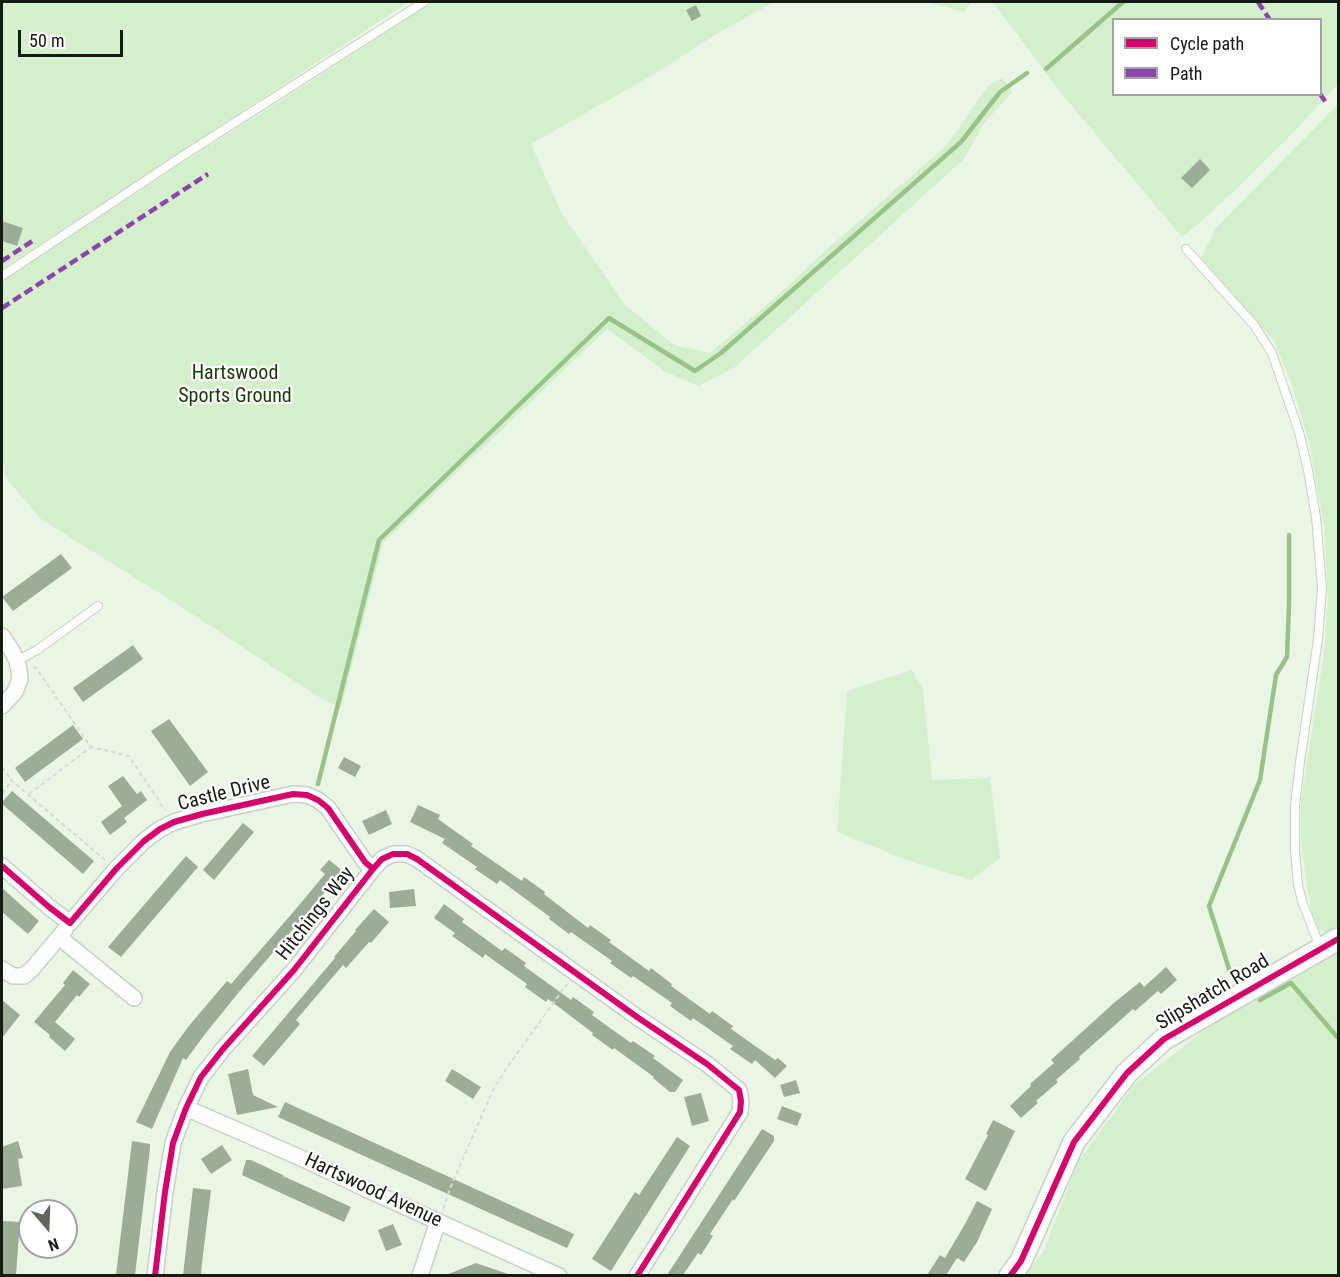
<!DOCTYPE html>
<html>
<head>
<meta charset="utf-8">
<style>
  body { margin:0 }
  #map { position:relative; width:1340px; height:1277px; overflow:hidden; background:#eaf6e5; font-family:"Roboto Condensed",sans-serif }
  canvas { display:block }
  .frame { position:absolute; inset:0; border:3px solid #141b11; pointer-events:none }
  .legend { position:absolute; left:1112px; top:18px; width:210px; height:78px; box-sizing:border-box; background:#fff; border:2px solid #a1a4a0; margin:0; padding:8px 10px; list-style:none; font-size:18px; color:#141b11 }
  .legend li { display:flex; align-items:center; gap:12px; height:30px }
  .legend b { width:30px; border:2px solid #a1a4a0 }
  .north { position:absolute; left:18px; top:1199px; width:60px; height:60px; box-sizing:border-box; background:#fff; border:2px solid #a1a4a0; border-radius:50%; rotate:161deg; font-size:16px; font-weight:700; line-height:24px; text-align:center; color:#141b11 }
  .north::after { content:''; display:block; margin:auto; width:21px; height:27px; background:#5f685b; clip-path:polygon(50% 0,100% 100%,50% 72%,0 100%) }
  .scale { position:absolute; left:18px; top:30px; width:105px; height:27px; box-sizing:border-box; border:3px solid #141b11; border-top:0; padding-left:8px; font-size:18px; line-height:21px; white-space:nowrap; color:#141b11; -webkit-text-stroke:4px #fff; paint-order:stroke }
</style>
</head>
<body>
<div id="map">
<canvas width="1340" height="1277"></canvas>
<div class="frame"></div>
<ul class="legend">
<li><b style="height:8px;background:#d6006c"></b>Cycle path</li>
<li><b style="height:8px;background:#8e44ad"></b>Path</li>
</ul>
<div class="north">N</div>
<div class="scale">50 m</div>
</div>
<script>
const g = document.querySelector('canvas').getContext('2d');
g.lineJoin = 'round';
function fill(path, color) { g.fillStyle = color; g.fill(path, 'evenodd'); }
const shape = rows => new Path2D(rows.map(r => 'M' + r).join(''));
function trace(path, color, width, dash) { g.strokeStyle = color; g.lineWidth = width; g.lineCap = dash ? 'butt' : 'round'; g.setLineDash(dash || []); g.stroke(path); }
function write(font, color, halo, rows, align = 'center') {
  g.font = font + ' "Roboto Condensed",sans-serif'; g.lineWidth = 4.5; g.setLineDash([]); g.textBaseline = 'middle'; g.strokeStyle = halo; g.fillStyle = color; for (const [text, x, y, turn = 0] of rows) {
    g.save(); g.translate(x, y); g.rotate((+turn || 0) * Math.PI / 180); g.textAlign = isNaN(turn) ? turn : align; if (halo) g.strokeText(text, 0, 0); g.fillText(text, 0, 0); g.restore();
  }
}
const green = shape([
  [2,2,409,2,2,269,2,241,17,246,23,228,2,221],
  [433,2,774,2,713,36,658,72,531,144,561,212,625,305,674,345,710,353,776,297,825,251,947,145,987,87,1002,77,1012,92,985,122,964,159,735,367,699,386,666,372,607,329,383,543,341,708,322,699,158,592,42,520,6,478,4,464,2,464,2,282,182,163,279,102],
  [927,2,972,2,963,12],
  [993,2,1338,2,1338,84,1288,138,1240,185,1200,223,1182,237,1061,93],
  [1114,20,1320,20,1320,94,1114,94],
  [1338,104,1338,928,1330,933,1319,929,1312,913,1306,882,1301,838,1301,801,1325,646,1328,596,1324,525,1309,442,1292,385,1274,341,1201,258,1216,228],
  [912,670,923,689,932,780,990,778,1000,858,971,880,904,859,837,832,847,691],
  [1338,950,1338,1275,1025,1276,1044,1250,1078,1162,1134,1085,1216,1021]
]);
const stream = shape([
  [1046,69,1123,2],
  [318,784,379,540,609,318,695,371,721,353,961,142,1000,92,1027,73],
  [1243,981,1231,975,1209,906,1260,780,1276,675,1287,657,1289,604,1289,535],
  [1260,1000,1291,983,1338,1038]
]);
const building = shape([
  [696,5,701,16,692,21,686,10],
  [1200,159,1210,170,1192,188,1181,178],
  [2,221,23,228,17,246,2,241],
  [61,554,72,568,13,611,2,597],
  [133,645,143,659,83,702,73,688],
  [169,719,208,772,190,786,151,731],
  [73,725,83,739,25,782,15,768],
  [344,757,361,766,355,777,338,768],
  [123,776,137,794,141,791,147,800,124,818,127,822,110,835,101,822,122,806,108,786],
  [12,791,94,861,83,874,2,804,2,802],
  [418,805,440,815,438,819,473,844,471,846,522,881,524,877,545,892,544,894,588,928,590,925,611,940,609,942,649,971,651,968,672,984,671,986,710,1014,712,1011,733,1026,731,1029,775,1060,778,1058,787,1066,775,1078,755,1060,752,1064,730,1049,733,1046,693,1018,691,1021,670,1006,672,1003,633,976,631,978,610,963,612,961,571,932,569,934,549,919,550,917,500,880,497,884,475,869,477,867,442,843,445,839,410,822],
  [386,810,392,824,369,835,362,821],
  [243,823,254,832,214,880,203,870],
  [186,856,198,867,121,957,108,947],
  [329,860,343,871,239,992,205,1034,186,1060,183,1058,152,1129,136,1122,170,1052,188,1027,227,981,231,984,295,910,325,874,320,870],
  [2,888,39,921,28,934,2,912],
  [414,889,416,906,390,908,389,892],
  [444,904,464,919,462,922,502,951,505,948,526,963,524,966,571,1000,573,997,594,1012,592,1015,631,1043,633,1041,655,1056,653,1058,683,1080,675,1092,670,1092,653,1078,654,1077,614,1048,613,1050,592,1035,593,1033,548,999,546,1002,525,987,527,984,485,954,483,958,452,936,455,933,434,918],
  [374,909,389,922,371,943,369,942,346,968,343,965,296,1020,300,1024,264,1066,252,1056,335,958,334,957,356,931,355,930],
  [1166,967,1177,980,1161,994,1158,991,1135,1011,1133,1009,1079,1057,1080,1059,1056,1080,1058,1082,1036,1101,1038,1103,1021,1118,1010,1106,1031,1086,1030,1084,1054,1063,1051,1060,1115,1002,1140,982,1144,987],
  [73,970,90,984,79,997,77,995,55,1022,75,1039,65,1051,49,1037,50,1035,34,1022,65,985,63,983],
  [2,1000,20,1015,2,1038],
  [248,1069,253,1095,278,1107,237,1115,228,1074],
  [452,1069,481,1087,473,1099,445,1081],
  [796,1080,800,1093,784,1097,780,1085],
  [701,1093,709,1121,692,1126,684,1097],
  [285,1102,574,1234,567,1248,278,1117],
  [782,1106,802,1114,797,1126,777,1119],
  [993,1120,1015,1131,986,1191,965,1179,988,1135,986,1134],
  [762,1129,774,1136,774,1141,734,1201,733,1199,710,1234,713,1236,701,1255,698,1253,683,1275,667,1275],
  [677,1137,690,1146,611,1271,592,1259,635,1192,639,1195],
  [18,1141,23,1158,18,1159,22,1186,2,1189,2,1147],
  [132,1141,150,1144,150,1148,135,1275,116,1275],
  [222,1145,232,1160,211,1174,201,1159],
  [246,1160,251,1160,283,1175,283,1176,351,1207,344,1222,242,1175],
  [193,1188,211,1190,202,1263,201,1275,183,1275],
  [977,1201,992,1209,977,1242,964,1262,957,1258,946,1275,927,1275,940,1255,945,1258,965,1224],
  [2,1221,20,1222,16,1275,2,1274],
  [393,1224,402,1245,386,1251,378,1230],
  [476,1263,508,1274,508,1275,446,1275]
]);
const path = shape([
  [33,667,36,668,91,747,129,756,165,810],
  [2,767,12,781,105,860],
  [2,793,12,781],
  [29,794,91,747],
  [443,1209,451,1186,493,1090,508,1066,567,984]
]);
const lane = shape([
  [1186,249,1254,325,1272,353,1299,432,1308,470,1316,517,1322,588,1318,639,1300,762,1295,806,1295,850,1298,885,1303,904,1320,947],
  [2,276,181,157,424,2],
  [17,661,37,650,98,606]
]);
const street = shape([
  [2,636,12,651,17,661,19,670,20,679,15,692,2,706],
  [2,866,49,907,70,923,116,869,144,841,160,829,174,822,202,814,293,794,307,795,318,800,328,808,365,862,373,869],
  [60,938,134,998],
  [2,969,13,976,24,976,32,969,65,930],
  [186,1108,301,1158,368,1190,559,1276],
  [155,1276,165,1192,173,1143,186,1108,201,1077,223,1049,294,970,373,869,382,859,393,854,407,854,417,859,637,1017,707,1064,739,1090,741,1101,740,1112,637,1276],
  [420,1276,438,1221]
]);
const secondary = shape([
  [1010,1276,1021,1261,1074,1142,1127,1073,1164,1039,1338,939]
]);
const quiet = shape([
  [1258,2,1270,20],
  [1320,94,1327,104],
  [2,261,34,240],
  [2,308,208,174]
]);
const cycleway = shape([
  [2,866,49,907,70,923,116,869,144,841,160,829,174,822,202,814,293,794,307,795,318,800,328,808,365,862,373,869],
  [155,1276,165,1192,173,1143,186,1108,201,1077,223,1049,294,970,373,869,382,859,393,854,407,854,417,859,637,1017,707,1064,739,1090,741,1101,740,1112,637,1276],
  [1010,1276,1021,1261,1074,1142,1127,1073,1164,1039,1338,939]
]);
const parkNames = [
  ["Hartswood",235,374],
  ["Sports Ground",235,397]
];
const streetNames = [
  ["Castle Drive",224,794,-14],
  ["Hitchings Way",316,914,-52],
  ["Slipshatch Road",1213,993,-31],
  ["Hartswood Avenue",373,1191,25]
];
fill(green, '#d4efcb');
trace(stream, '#98c28a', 4.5);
fill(building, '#9cac96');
trace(lane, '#c8d1c5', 10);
trace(street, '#c8d1c5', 18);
trace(secondary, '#c8d1c5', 24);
trace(path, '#d6d9d4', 2, [4.5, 3]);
trace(lane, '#fcfefb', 8);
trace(street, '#fcfefb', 15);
trace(secondary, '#fcfefb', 21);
trace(quiet, '#8e44ad', 4.5, [9, 4.5]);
trace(cycleway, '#d6006c', 6);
write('20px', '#153a05', '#fff', parkNames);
write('20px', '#141b11', '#fff', streetNames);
</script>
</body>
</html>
